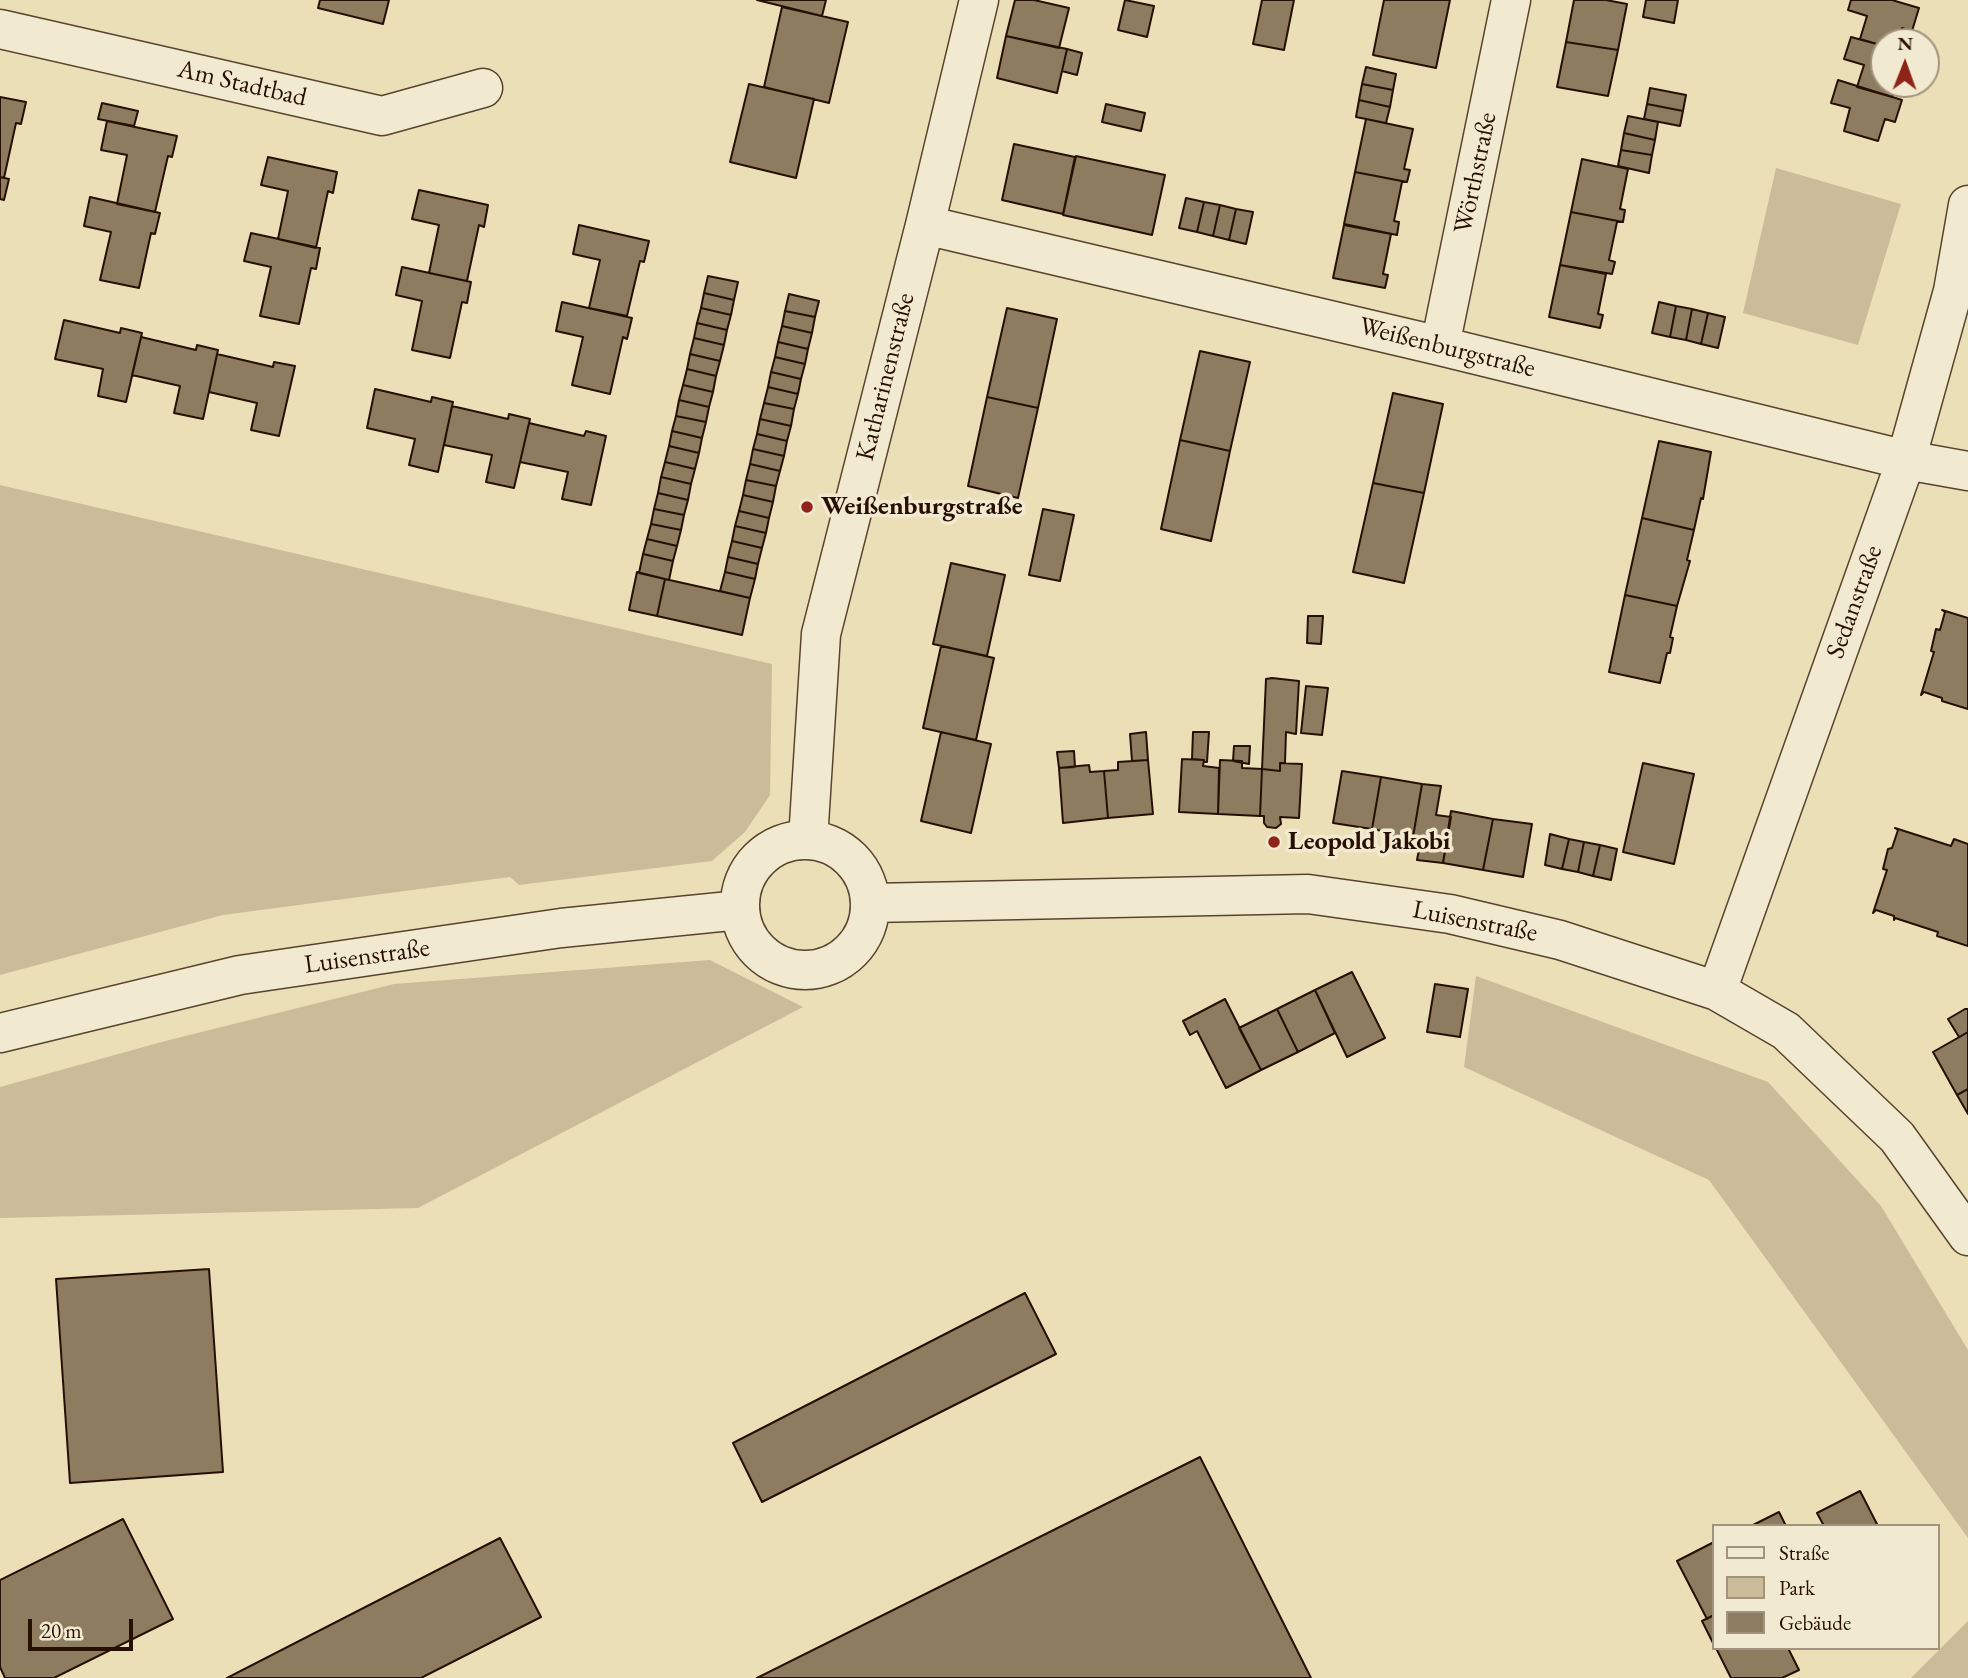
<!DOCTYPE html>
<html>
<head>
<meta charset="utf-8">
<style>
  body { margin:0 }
  #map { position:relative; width:1968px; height:1678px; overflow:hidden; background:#ebdfb7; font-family:"EB Garamond",serif }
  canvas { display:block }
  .legend { position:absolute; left:1712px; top:1524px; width:228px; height:126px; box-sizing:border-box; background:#f2ead0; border:2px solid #a1937d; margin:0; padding:9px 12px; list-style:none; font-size:21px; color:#271000 }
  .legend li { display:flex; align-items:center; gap:14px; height:35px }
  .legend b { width:35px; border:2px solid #a1937d }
  .north { position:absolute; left:1870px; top:28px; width:70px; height:70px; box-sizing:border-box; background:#f2ead0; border:2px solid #a1937d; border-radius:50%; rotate:1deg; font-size:19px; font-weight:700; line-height:28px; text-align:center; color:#271000 }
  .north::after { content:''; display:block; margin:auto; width:24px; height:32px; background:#8f2418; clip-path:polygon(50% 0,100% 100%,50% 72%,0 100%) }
  .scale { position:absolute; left:28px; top:1619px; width:105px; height:32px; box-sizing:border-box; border:4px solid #271000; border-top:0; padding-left:9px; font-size:21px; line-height:24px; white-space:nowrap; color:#271000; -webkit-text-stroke:5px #f2ead0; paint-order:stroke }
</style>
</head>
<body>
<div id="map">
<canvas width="1968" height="1678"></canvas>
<ul class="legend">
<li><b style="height:9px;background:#f2ead0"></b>Straße</li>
<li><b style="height:19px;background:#cabc98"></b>Park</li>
<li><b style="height:19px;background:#8d7c5f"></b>Gebäude</li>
</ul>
<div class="north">N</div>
<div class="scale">20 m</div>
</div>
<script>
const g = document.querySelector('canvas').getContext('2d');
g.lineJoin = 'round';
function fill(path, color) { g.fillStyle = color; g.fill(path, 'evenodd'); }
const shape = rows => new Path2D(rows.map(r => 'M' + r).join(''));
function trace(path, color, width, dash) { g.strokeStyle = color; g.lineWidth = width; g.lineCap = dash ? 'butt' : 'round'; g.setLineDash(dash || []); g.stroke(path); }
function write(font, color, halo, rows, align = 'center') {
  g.font = font + ' "EB Garamond",serif'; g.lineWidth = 7; g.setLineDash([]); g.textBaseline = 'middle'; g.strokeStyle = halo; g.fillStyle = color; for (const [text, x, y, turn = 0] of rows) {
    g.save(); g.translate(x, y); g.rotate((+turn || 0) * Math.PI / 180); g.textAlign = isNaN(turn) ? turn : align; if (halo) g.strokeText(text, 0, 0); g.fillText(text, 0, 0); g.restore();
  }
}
const green = shape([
  [1776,168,1901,204,1858,345,1743,313],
  [0,485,772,664,770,795,745,832,712,861,519,885,510,877,223,915,0,975],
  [710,960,803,1007,418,1208,0,1218,0,1087,165,1041,394,984],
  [1476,976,1768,1082,1881,1206,1968,1350,1968,1538,1709,1180,1464,1067],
  [1968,1621,1968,1678,1911,1678]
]);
const building = shape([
  [320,0,389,0,383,24,318,8,320,0],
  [757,0,826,0,822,16,757,0],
  [1015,0,1034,0,1069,8,1059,48,1006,36,1015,0],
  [1125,0,1154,6,1147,37,1118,30,1125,0],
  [1262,0,1294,0,1284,50,1253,44,1262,0],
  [1384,0,1450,0,1436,68,1373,55,1384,0],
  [1574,0,1606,0,1627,4,1618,50,1566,42,1574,0],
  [1646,0,1678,0,1674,23,1643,17,1646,0],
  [1851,0,1892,0,1919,8,1912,31,1902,28,1898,42,1884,42,1884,46,1860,39,1867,16,1848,10,1851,0],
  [782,7,848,22,829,103,764,87,782,7],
  [1006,36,1067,49,1057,93,997,78,1006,36],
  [1851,37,1884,46,1884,84,1896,84,1892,97,1857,87,1864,65,1844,59,1851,37],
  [1566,42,1618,50,1608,96,1557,87,1566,42],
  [1067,49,1082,53,1077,75,1062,71,1067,49],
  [1366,67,1396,74,1393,90,1362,84,1366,67],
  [1838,80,1902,100,1895,122,1885,119,1878,141,1844,131,1850,108,1831,103,1838,80],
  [749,84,814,99,796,178,730,162,749,84],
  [1362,84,1393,90,1390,107,1359,100,1362,84],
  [1650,88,1686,95,1683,111,1647,104,1650,88],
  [0,97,26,102,21,124,16,123,4,178,0,177,0,97],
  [1359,100,1390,107,1386,123,1356,117,1359,100],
  [102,103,138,111,134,126,98,119,102,103],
  [1106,104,1145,113,1141,131,1102,122,1106,104],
  [1647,104,1683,111,1680,126,1644,119,1647,104],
  [1628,116,1658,122,1655,140,1624,133,1628,116],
  [1366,119,1413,129,1404,169,1410,170,1407,182,1355,172,1366,119],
  [107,121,177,136,172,157,168,156,155,212,117,204,127,155,101,150,107,121],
  [1624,133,1655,140,1652,155,1621,150,1624,133],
  [1014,144,1075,157,1063,214,1002,200,1014,144],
  [1621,150,1652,155,1649,173,1618,166,1621,150],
  [1076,156,1165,175,1152,235,1063,215,1076,156],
  [268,157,337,172,333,193,328,191,316,248,278,239,288,191,261,185,268,157],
  [1582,159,1628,169,1620,209,1625,210,1623,222,1571,212,1582,159],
  [1355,172,1407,182,1402,182,1394,221,1399,222,1397,235,1344,224,1355,172],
  [0,177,9,179,4,200,0,199,0,177],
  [419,190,488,205,484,227,479,225,467,281,429,273,439,225,412,219,419,190],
  [90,197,160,213,155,234,151,233,139,288,100,280,111,232,84,226,90,197],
  [1186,198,1204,202,1197,232,1179,228,1186,198],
  [1204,202,1220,205,1213,236,1197,232,1204,202],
  [1220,205,1236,209,1229,240,1213,236,1220,205],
  [1236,209,1253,212,1246,244,1229,240,1236,209],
  [1571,212,1623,222,1617,222,1609,260,1615,262,1612,274,1560,265,1571,212],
  [579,225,649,241,644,262,640,261,627,316,589,308,600,260,573,254,579,225],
  [1344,225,1391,234,1383,274,1388,275,1385,288,1333,278,1344,225],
  [251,233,320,248,316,269,311,268,299,324,260,316,271,267,244,261,251,233],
  [1560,265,1606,274,1598,314,1603,315,1600,328,1549,317,1560,265],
  [402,267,471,282,467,303,462,302,450,358,412,350,422,301,396,295,402,267],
  [708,276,738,282,734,300,704,293,708,276],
  [704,293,734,300,731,315,701,308,704,293],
  [789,294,819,301,815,317,785,311,789,294],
  [562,302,632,318,627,339,623,337,610,394,572,385,583,337,556,331,562,302],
  [1659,302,1676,306,1670,337,1652,333,1659,302],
  [1676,306,1692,309,1686,340,1670,337,1676,306],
  [701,308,731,315,727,330,697,323,701,308],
  [1007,308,1057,319,1038,408,987,397,1007,308],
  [1692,309,1708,313,1701,344,1686,340,1692,309],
  [785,311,815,317,812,333,782,326,785,311],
  [1708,313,1725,317,1718,348,1701,344,1708,313],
  [64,320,120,333,121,328,142,333,126,402,98,396,103,369,55,359,64,320],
  [697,323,727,330,724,345,694,338,697,323],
  [782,326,812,333,808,349,778,342,782,326],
  [141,337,196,350,197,345,218,350,203,419,174,413,180,386,132,375,141,337],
  [694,338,724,345,720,361,690,354,694,338],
  [778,342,808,349,805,364,775,357,778,342],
  [1200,351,1250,362,1230,451,1180,440,1200,351],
  [217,354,273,367,274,362,295,366,279,436,251,430,257,403,209,392,217,354],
  [690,354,720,361,716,376,687,369,690,354],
  [775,357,805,364,801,379,771,372,775,357],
  [687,369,716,376,713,392,683,385,687,369],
  [771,372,801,379,798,394,768,387,771,372],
  [683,385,713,392,709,407,679,400,683,385],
  [768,387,798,394,794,409,764,403,768,387],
  [375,389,431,402,432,397,453,402,438,472,409,465,415,439,367,428,375,389],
  [1393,393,1443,404,1424,493,1373,483,1393,393],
  [987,397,1038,408,1018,498,968,486,987,397],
  [679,400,709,407,706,422,676,416,679,400],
  [764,403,794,409,791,426,760,419,764,403],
  [452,406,508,419,509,414,530,419,514,488,486,482,492,455,444,445,452,406],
  [676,416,706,422,702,438,672,431,676,416],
  [760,419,791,426,787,441,757,434,760,419],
  [529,423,584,436,586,431,606,436,591,505,562,499,568,472,520,462,529,423],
  [672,431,702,438,699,453,669,446,672,431],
  [757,434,787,441,784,456,753,449,757,434],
  [1180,440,1230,451,1211,541,1161,529,1180,440],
  [1659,441,1711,452,1703,499,1701,498,1694,530,1642,518,1659,441],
  [669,446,699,453,695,469,665,462,669,446],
  [753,449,784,456,780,471,750,464,753,449],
  [665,462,695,469,691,484,661,477,665,462],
  [750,464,780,471,776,486,746,480,750,464],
  [661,477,691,484,688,500,658,493,661,477],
  [746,480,776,486,773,502,743,495,746,480],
  [1373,483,1424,493,1404,583,1353,572,1373,483],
  [658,493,688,500,684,515,654,509,658,493],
  [743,495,773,502,769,518,739,511,743,495],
  [654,509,684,515,681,530,651,524,654,509],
  [1043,509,1074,515,1060,581,1029,575,1043,509],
  [739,511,769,518,766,533,735,526,739,511],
  [1642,518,1694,530,1687,560,1690,561,1677,606,1625,595,1642,518],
  [651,524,681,530,677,546,647,539,651,524],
  [735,526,766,533,762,548,732,541,735,526],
  [647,539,677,546,673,561,643,554,647,539],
  [732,541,762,548,758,564,728,557,732,541],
  [643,554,673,561,669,580,639,573,643,554],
  [728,557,758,564,755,579,725,572,728,557],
  [951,563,1005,575,987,656,933,644,951,563],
  [637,572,665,579,657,616,629,610,637,572],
  [725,572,755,579,750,598,720,591,725,572],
  [665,579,750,598,742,635,657,616,665,579],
  [1625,595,1677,606,1670,637,1673,638,1670,653,1667,653,1660,683,1609,672,1625,595],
  [1942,610,1968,618,1968,709,1942,701,1942,698,1924,692,1921,695,1934,652,1931,651,1936,629,1940,630,1945,612,1942,610],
  [1308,616,1323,616,1321,644,1307,643,1308,616],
  [941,646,994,658,976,740,923,728,941,646],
  [1272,678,1299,681,1296,734,1286,732,1285,763,1280,763,1280,771,1262,769,1266,679,1272,678],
  [1306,686,1328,688,1322,735,1301,733,1306,686],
  [941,732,991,744,971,833,921,821,941,732],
  [1146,732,1148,760,1132,761,1130,734,1146,732],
  [1193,732,1209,732,1207,762,1204,762,1204,760,1192,759,1193,732],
  [1234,746,1250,746,1249,764,1233,761,1234,746],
  [1074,751,1075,767,1059,768,1057,752,1074,751],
  [1182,759,1204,760,1203,766,1219,768,1218,814,1179,812,1182,759],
  [1148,760,1153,814,1108,818,1104,771,1118,770,1118,762,1148,760],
  [1220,760,1242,761,1242,768,1262,769,1260,816,1218,814,1220,760],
  [1280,763,1302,764,1299,818,1280,817,1281,824,1276,828,1267,827,1264,823,1264,816,1260,816,1262,769,1280,771,1280,763],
  [1643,763,1694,774,1674,864,1623,852,1643,763],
  [1089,765,1090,772,1104,771,1108,818,1063,823,1059,768,1089,765],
  [1342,771,1381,777,1372,829,1333,823,1342,771],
  [1381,777,1422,784,1412,843,1392,840,1393,833,1372,829,1381,777],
  [1422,784,1441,786,1436,815,1451,817,1443,863,1417,860,1420,844,1412,843,1422,784],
  [1451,811,1493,819,1483,870,1443,863,1451,811],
  [1493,819,1532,824,1523,877,1483,870,1493,819],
  [1895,828,1951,846,1954,839,1968,844,1968,946,1937,936,1938,932,1895,918,1894,920,1894,916,1876,910,1873,913,1887,870,1883,869,1888,849,1892,848,1898,830,1895,828],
  [1550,834,1569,839,1562,869,1545,865,1550,834],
  [1569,839,1584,842,1578,872,1562,869,1569,839],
  [1584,842,1600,845,1593,876,1578,872,1584,842],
  [1600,845,1617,849,1611,880,1593,876,1600,845],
  [1352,972,1385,1038,1347,1057,1315,990,1352,972],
  [1435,984,1468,989,1460,1037,1427,1032,1435,984],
  [1315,990,1335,1033,1298,1052,1277,1009,1315,990],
  [1225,999,1261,1070,1226,1088,1197,1031,1190,1035,1183,1021,1225,999],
  [1277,1009,1298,1052,1261,1070,1239,1028,1277,1009],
  [1965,1009,1968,1009,1968,1032,1959,1037,1948,1019,1965,1009],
  [1968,1032,1968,1089,1957,1095,1933,1052,1968,1032],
  [1968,1089,1968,1114,1957,1095,1968,1089],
  [209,1269,223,1472,70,1483,56,1279,209,1269],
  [1025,1293,1056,1354,762,1502,733,1443,1025,1293],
  [1200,1457,1311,1678,757,1678,1200,1457],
  [1860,1491,1878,1526,1824,1526,1817,1513,1860,1491],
  [1779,1512,1786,1526,1751,1526,1779,1512],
  [123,1519,173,1619,54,1678,5,1678,0,1667,0,1580,123,1519],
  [500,1538,541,1617,421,1678,227,1678,500,1538],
  [1714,1542,1714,1615,1707,1619,1677,1561,1714,1542],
  [1714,1615,1714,1645,1702,1621,1714,1615],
  [1716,1648,1788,1648,1799,1670,1782,1678,1731,1678,1716,1648]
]);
const minor = shape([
  [0,29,382,116,483,88],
  [925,225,1440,346,1906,460,1968,471],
  [1440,346,1511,0],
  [808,840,821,634,925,225,979,0],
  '740 905a65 65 0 1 1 130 0a65 65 0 1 1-130 0Z',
  [871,903,1308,894,1450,914,1560,940,1717,991,1786,1031,1897,1137,1968,1236],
  [1717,991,1906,460,1953,291,1968,205],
  [0,1033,240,975,561,928,740,910]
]);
const markers = [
  [807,507,7,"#8f2418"],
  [1274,842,7,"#8f2418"]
];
const streetNames = [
  ["Am Stadtbad",242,84,13],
  ["Wörthstraße",1476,173,-78],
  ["Weißenburgstraße",1447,348,14],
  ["Katharinenstraße",886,377,-76],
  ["Sedanstraße",1855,602,-70],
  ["Luisenstraße",1475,922,11],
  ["Luisenstraße",367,957,-8]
];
const poiNames = [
  ["Weißenburgstraße",821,507],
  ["Leopold Jakobi",1288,842]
];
fill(green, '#cabc98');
fill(building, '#8d7c5f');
trace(building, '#271000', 2);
trace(minor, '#58442e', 41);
trace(minor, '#f2ead0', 38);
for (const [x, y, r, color] of markers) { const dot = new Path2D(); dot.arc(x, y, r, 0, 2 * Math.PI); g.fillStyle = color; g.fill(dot); trace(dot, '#f2ead0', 2.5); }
write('26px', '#271000', '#f2ead0', streetNames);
write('bold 26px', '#271000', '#f2ead0', poiNames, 'left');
</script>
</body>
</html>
